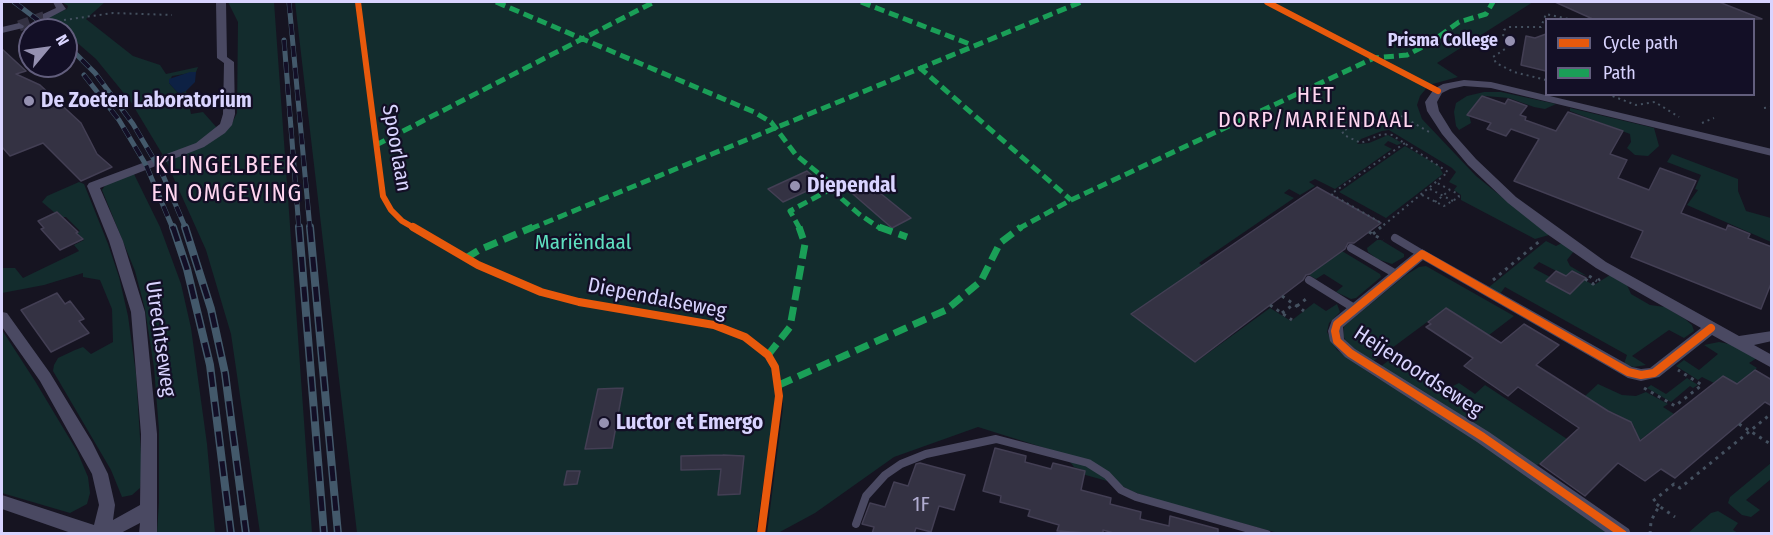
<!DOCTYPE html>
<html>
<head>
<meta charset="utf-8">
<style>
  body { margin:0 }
  #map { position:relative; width:1773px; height:535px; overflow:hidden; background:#161421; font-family:"Fira Sans Condensed",sans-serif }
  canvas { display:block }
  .frame { position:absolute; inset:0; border:3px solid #d9d4ff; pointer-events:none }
  .legend { position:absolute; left:1545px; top:18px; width:210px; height:78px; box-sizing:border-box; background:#130f26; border:2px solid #625e7d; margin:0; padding:8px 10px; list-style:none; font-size:18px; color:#d9d4ff }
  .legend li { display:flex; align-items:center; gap:12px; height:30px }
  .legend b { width:30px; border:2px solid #625e7d }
  .north { position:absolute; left:18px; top:18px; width:60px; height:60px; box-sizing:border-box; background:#130f26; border:2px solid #625e7d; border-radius:50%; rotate:61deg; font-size:16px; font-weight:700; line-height:24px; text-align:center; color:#d9d4ff }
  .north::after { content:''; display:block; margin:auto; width:21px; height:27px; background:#9591b1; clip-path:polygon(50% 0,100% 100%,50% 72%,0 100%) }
</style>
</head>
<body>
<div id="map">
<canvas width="1773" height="535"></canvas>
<div class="frame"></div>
<ul class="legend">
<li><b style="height:8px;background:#e8590c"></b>Cycle path</li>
<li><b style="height:8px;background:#1a9f57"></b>Path</li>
</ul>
<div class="north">N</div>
</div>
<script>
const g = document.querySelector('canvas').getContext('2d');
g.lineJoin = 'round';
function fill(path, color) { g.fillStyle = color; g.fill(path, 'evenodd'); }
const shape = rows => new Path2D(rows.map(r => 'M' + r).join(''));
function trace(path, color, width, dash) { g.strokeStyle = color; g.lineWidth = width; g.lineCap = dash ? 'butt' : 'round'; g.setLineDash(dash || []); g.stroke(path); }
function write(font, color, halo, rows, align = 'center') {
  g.font = font + ' "Fira Sans Condensed",sans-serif'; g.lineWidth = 4.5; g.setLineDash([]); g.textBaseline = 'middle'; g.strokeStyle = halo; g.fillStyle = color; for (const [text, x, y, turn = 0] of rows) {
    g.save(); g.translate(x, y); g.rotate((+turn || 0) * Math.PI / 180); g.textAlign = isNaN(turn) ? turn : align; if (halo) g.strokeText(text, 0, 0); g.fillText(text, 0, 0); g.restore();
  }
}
const green = shape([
  [62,2,105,2,86,19,133,56,160,65,166,74,198,67,196,72,172,76,169,83,179,94,186,91,191,114,203,112,218,129,206,140,164,157,131,102,96,59,66,33,66,30,62,30,47,17,67,9,68,6],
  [228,2,274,2,312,533,260,533,231,334,206,250,166,161,231,125,237,113,238,22],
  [295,2,1533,2,1437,63,1458,77,1429,85,1420,96,1417,105,1422,119,1476,176,1549,235,1535,239,1461,200,1461,195,1454,190,1457,186,1449,182,1456,172,1452,168,1389,130,1382,131,1361,139,1357,144,1369,143,1388,135,1402,143,1397,145,1388,141,1384,145,1392,149,1335,189,1315,179,1309,182,1315,186,1300,195,1289,189,1284,193,1294,198,1199,263,1203,266,1131,314,1196,362,1270,308,1291,321,1314,303,1326,311,1337,304,1340,312,1329,323,1327,332,1337,350,1374,376,1426,405,1615,533,1278,533,1154,499,1134,492,1118,484,1082,474,1083,470,1074,467,1064,454,978,427,894,457,815,513,778,533,767,533,783,408,783,389,775,391,775,407,756,533,357,533],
  [1484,92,1501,92,1556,104,1545,109,1534,107,1509,98,1485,96,1469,114,1471,123,1459,130,1456,126,1454,112,1456,103,1467,96],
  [1570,108,1654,128,1659,146,1648,156,1635,155,1627,148,1631,142,1630,134,1570,111],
  [1405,146,1439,166,1443,174,1386,218,1339,192],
  [1672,154,1738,179,1738,191,1746,211,1771,218,1771,242,1687,205,1698,190,1695,189,1701,175,1667,162],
  [133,172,160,227,181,284,191,328,207,444,215,533,157,533,159,502,159,430,154,368,145,309,135,271,102,190,106,184],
  [79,182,84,184,108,244,119,277,128,316,136,374,142,470,140,488,132,495,122,497,111,470,53,371,54,365,58,358,75,350,83,347,91,354,113,342,112,309,100,280,83,277,83,273,44,285,2,293,2,268,15,268,23,278,79,251,74,245,84,240,77,233,80,231,66,217,63,217,58,212,55,213,42,202,47,196],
  [1377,240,1381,240,1404,254,1404,257,1392,264,1377,259,1368,252,1367,248],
  [1546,241,1556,246,1562,243,1574,251,1567,260,1570,266,1587,276,1572,271,1566,276,1539,262,1533,268,1550,277,1546,281,1570,294,1584,280,1594,285,1610,275,1627,285,1631,294,1650,305,1665,307,1685,319,1692,325,1694,331,1684,338,1669,330,1632,356,1646,365,1634,367,1624,364,1627,355,1505,287,1500,294,1489,287],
  [1342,251,1380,274,1381,277,1356,298,1351,299,1336,292,1343,286,1324,274,1316,279,1309,275],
  [1426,266,1514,316,1489,335,1446,308,1392,348,1451,387,1459,383,1475,394,1485,385,1567,439,1540,464,1535,465,1380,367,1396,355,1389,350,1372,362,1351,349,1343,336,1344,326,1406,275,1419,267],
  [2,330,35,381,77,451,88,477,90,493,87,504,70,513,2,493],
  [1719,342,1729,344,1757,358,1749,363,1757,368,1737,385,1723,376,1714,383,1702,377,1698,380,1676,366,1684,360,1699,370,1718,354,1704,345],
  [1687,378,1698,385,1693,388,1690,386,1671,402,1647,388,1651,385,1666,394],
  [1598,384,1622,395,1636,396,1646,392,1668,404,1663,407,1674,414,1640,440,1633,435,1635,428,1631,422,1612,412,1606,411,1585,396],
  [1771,463,1771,479,1746,500,1760,510,1751,517,1742,515,1728,503,1730,497],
  [1718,511,1738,523,1733,530,1738,533,1688,533,1711,513]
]);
const water = shape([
  [190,72,196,72,195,82,186,91,179,94,169,83,169,79]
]);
const building = shape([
  [1555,2,1719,2,1762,19,1595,20,1555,2],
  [1546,34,1546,71,1521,65,1526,36,1535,38,1546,34],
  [2,49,26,71,16,74,40,85,81,123,97,154,112,167,81,181,43,143,10,156,2,147,2,49],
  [1482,96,1505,104,1508,99,1527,106,1520,115,1526,117,1525,120,1556,131,1568,112,1623,131,1610,154,1627,160,1618,178,1649,190,1660,168,1696,181,1681,213,1726,230,1728,225,1750,234,1748,238,1772,247,1772,281,1761,309,1631,257,1643,231,1514,181,1539,139,1511,129,1506,136,1487,129,1491,123,1467,115,1482,96],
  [807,171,822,184,783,202,768,189,807,171],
  [864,180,911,218,892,228,846,188,864,180],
  [1317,187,1381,223,1354,243,1348,243,1345,249,1310,274,1306,275,1303,280,1195,362,1131,314,1317,187],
  [57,212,78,232,76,233,83,239,60,250,41,229,44,228,38,221,57,212],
  [1556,271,1566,276,1572,271,1586,278,1570,294,1546,281,1556,271],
  [57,293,65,304,70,301,84,319,79,321,89,333,51,352,21,310,57,293],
  [1446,308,1501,343,1524,324,1559,345,1536,365,1608,411,1631,422,1640,441,1723,376,1737,384,1755,370,1772,380,1772,406,1765,402,1675,478,1661,469,1645,481,1618,463,1585,496,1540,464,1579,428,1518,387,1508,396,1464,366,1473,358,1426,327,1431,324,1428,322,1446,308],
  [623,388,612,448,585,449,598,389,623,388],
  [995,448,1026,456,1025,462,1051,469,1053,463,1085,471,1081,490,1111,498,1110,504,1141,512,1140,519,1169,526,1170,516,1218,529,1218,534,1117,534,1103,530,1103,534,1057,531,1059,525,1028,516,1030,510,1000,502,1001,496,983,491,995,448],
  [723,455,744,456,740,494,718,495,721,469,681,470,681,456,723,455],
  [920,463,965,475,954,510,939,506,931,532,916,528,914,534,872,534,874,527,862,524,870,503,885,507,894,482,908,486,916,464,920,463],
  [567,471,580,471,577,484,564,485,567,471]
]);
const minorTunnel = shape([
  [19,26,46,16]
]);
const pathFar1 = shape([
  [64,20,113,13,172,15],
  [1546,80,1514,72,1496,63,1493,57,1508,47,1503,37,1504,30,1509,27,1541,27,1546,14,1573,20],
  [1607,94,1636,105,1655,102,1679,117],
  [1764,108,1772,107],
  [1702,123,1714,118],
  [1430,189,1453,201],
  [1422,195,1444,206,1459,197,1458,194,1437,183],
  [1435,202,1450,190],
  [1385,225,1331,194,1405,143],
  [1379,229,1448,172,1392,135,1382,134,1361,143,1344,135,1342,131,1387,113,1398,114,1431,133]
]);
const path = shape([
  [1369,232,1383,240],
  [1373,234,1381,227],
  [1589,276,1597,281],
  [1585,279,1593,284,1600,279],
  [1493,280,1541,240],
  [1282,296,1304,311],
  [1270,305,1292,320],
  [1297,306,1306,299],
  [1282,313,1294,304],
  [1644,388,1675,406,1702,385,1678,370],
  [1739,424,1772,445],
  [1659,506,1653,501,1674,484,1680,488,1772,413],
  [1650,534,1651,521,1659,506,1675,517]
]);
const service = shape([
  [1395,238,1422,254],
  [1351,248,1396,274],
  [1309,280,1354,308],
  [856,524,866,496,885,475,901,464,926,454,996,439,1088,463,1107,475,1121,490,1136,497,1267,534]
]);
const minor = shape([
  [53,2,61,2,66,9,49,18,43,18,43,14,56,8,53,2],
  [216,2,226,2,227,57,234,62,235,114,232,125,225,133,204,147,100,188,123,241,145,312,157,434,157,534,139,534,140,523,119,534,74,534,2,509,2,495,94,525,99,505,92,474,40,381,2,327,2,312,7,313,50,373,92,442,108,474,115,505,113,520,140,505,141,434,131,312,109,241,87,186,89,183,196,143,220,124,223,114,224,63,217,58,216,2],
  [19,23,24,26,23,28,2,33,2,27,19,23],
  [1464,80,1491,82,1772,149,1772,156,1491,88,1464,86,1450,89,1442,93,1437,102,1439,111,1452,132,1476,159,1516,197,1606,262,1739,336,1772,331,1772,341,1754,345,1772,355,1772,368,1712,335,1659,377,1641,381,1628,378,1423,260,1343,327,1344,339,1355,349,1489,432,1629,529,1631,534,1608,534,1477,442,1345,357,1330,341,1328,331,1332,320,1417,251,1422,249,1632,367,1641,369,1650,368,1701,328,1596,268,1547,234,1508,203,1468,165,1442,134,1427,111,1425,102,1434,89,1443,84,1464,80]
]);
const railFar1 = shape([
  [14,2,51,30],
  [289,2,310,229],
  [284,40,299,229],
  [66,44,95,73,133,124,162,173,186,229],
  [84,75,119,120,146,165,173,229]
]);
const rail = shape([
  [173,227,187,269,210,365,231,534],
  [185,227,211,309,225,373,246,534],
  [299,227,324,534],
  [310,227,338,534]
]);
const quietFar1 = shape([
  [496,2,754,112,771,122,796,155,828,181,842,199,859,214,881,229],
  [861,2,972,45],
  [919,67,1071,200],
  [376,145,654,2],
  [530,229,1081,2],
  [800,229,790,211,833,188],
  [1018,229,1071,200,1374,58,1407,55,1430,43,1459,22,1486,14,1493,2]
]);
const quiet = shape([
  [879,227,907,237],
  [466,258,479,250,533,227],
  [768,355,790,327,805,244,799,227],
  [779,385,946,310,981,281,1000,243,1021,227]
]);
const cyclewayFar1 = shape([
  [358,2,383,196,391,210,402,221,416,229],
  [1267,2,1438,91]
]);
const cycleway = shape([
  [413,227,478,265,541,292,579,302,714,325,745,337,768,355,775,367,779,396,761,534],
  [1623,534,1483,437,1350,353,1337,341,1335,331,1337,324,1422,254,1628,372,1641,375,1654,373,1711,328]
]);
const markers = [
  [1510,41,6,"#9591b1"],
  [29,101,6,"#9591b1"],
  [795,186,6,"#9591b1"],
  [604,423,6,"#9591b1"]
];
const farPoinames = [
  ["Prisma College",1498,41]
];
const poiNames = [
  ["De Zoeten Laboratorium",41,101],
  ["Diependal",807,186],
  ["Luctor et Emergo",616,423]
];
const streetNames = [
  ["Spoorlaan",396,148,80],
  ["Diependalseweg",657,299,11],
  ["Utrechtseweg",160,339,82],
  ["Heijenoordseweg",1418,372,33]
];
const parkNames = [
  ["Mariëndaal",583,243]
];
const nearNumbernames = [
  ["1F",921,505]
];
const neighbourhoodNames = [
  ["HET",1316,96],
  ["DORP/MARIËNDAAL",1316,121]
];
const quarterNames = [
  ["KLINGELBEEK",227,166],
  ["EN OMGEVING",227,194]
];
fill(green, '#132c2d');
fill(water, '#0d2144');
fill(building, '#343243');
trace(building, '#433f54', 1.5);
trace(minorTunnel, '#333142', 11, [11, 5]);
trace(pathFar1, '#44505f', 2, [2, 4]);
trace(path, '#44505f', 3, [3, 5]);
trace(service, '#4a4962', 8);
fill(minor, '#4a4962');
trace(railFar1, '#43596b', 5);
trace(rail, '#43596b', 8);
trace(railFar1, '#130f26', 4, [11]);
trace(rail, '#130f26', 5, [15]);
trace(quietFar1, '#1a9f57', 5, [10, 5]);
trace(quiet, '#1a9f57', 7, [14, 7]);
trace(cyclewayFar1, '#e8590c', 6);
trace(cycleway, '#e8590c', 8);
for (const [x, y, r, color] of markers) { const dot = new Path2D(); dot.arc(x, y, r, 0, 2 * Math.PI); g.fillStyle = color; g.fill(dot); trace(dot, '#130f26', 2); }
write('bold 18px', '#d9d4ff', '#130f26', farPoinames, 'right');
write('bold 21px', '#d9d4ff', '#130f26', poiNames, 'left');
write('21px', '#d9d4ff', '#130f26', streetNames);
write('21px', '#5fe0c0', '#130f26', parkNames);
write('21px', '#b0acd0', null, nearNumbernames);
g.letterSpacing = '1.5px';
write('22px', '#ffd6f0', '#130f26', neighbourhoodNames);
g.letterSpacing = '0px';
g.letterSpacing = '1.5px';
write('24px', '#ffd6f0', '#130f26', quarterNames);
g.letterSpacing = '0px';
</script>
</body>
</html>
